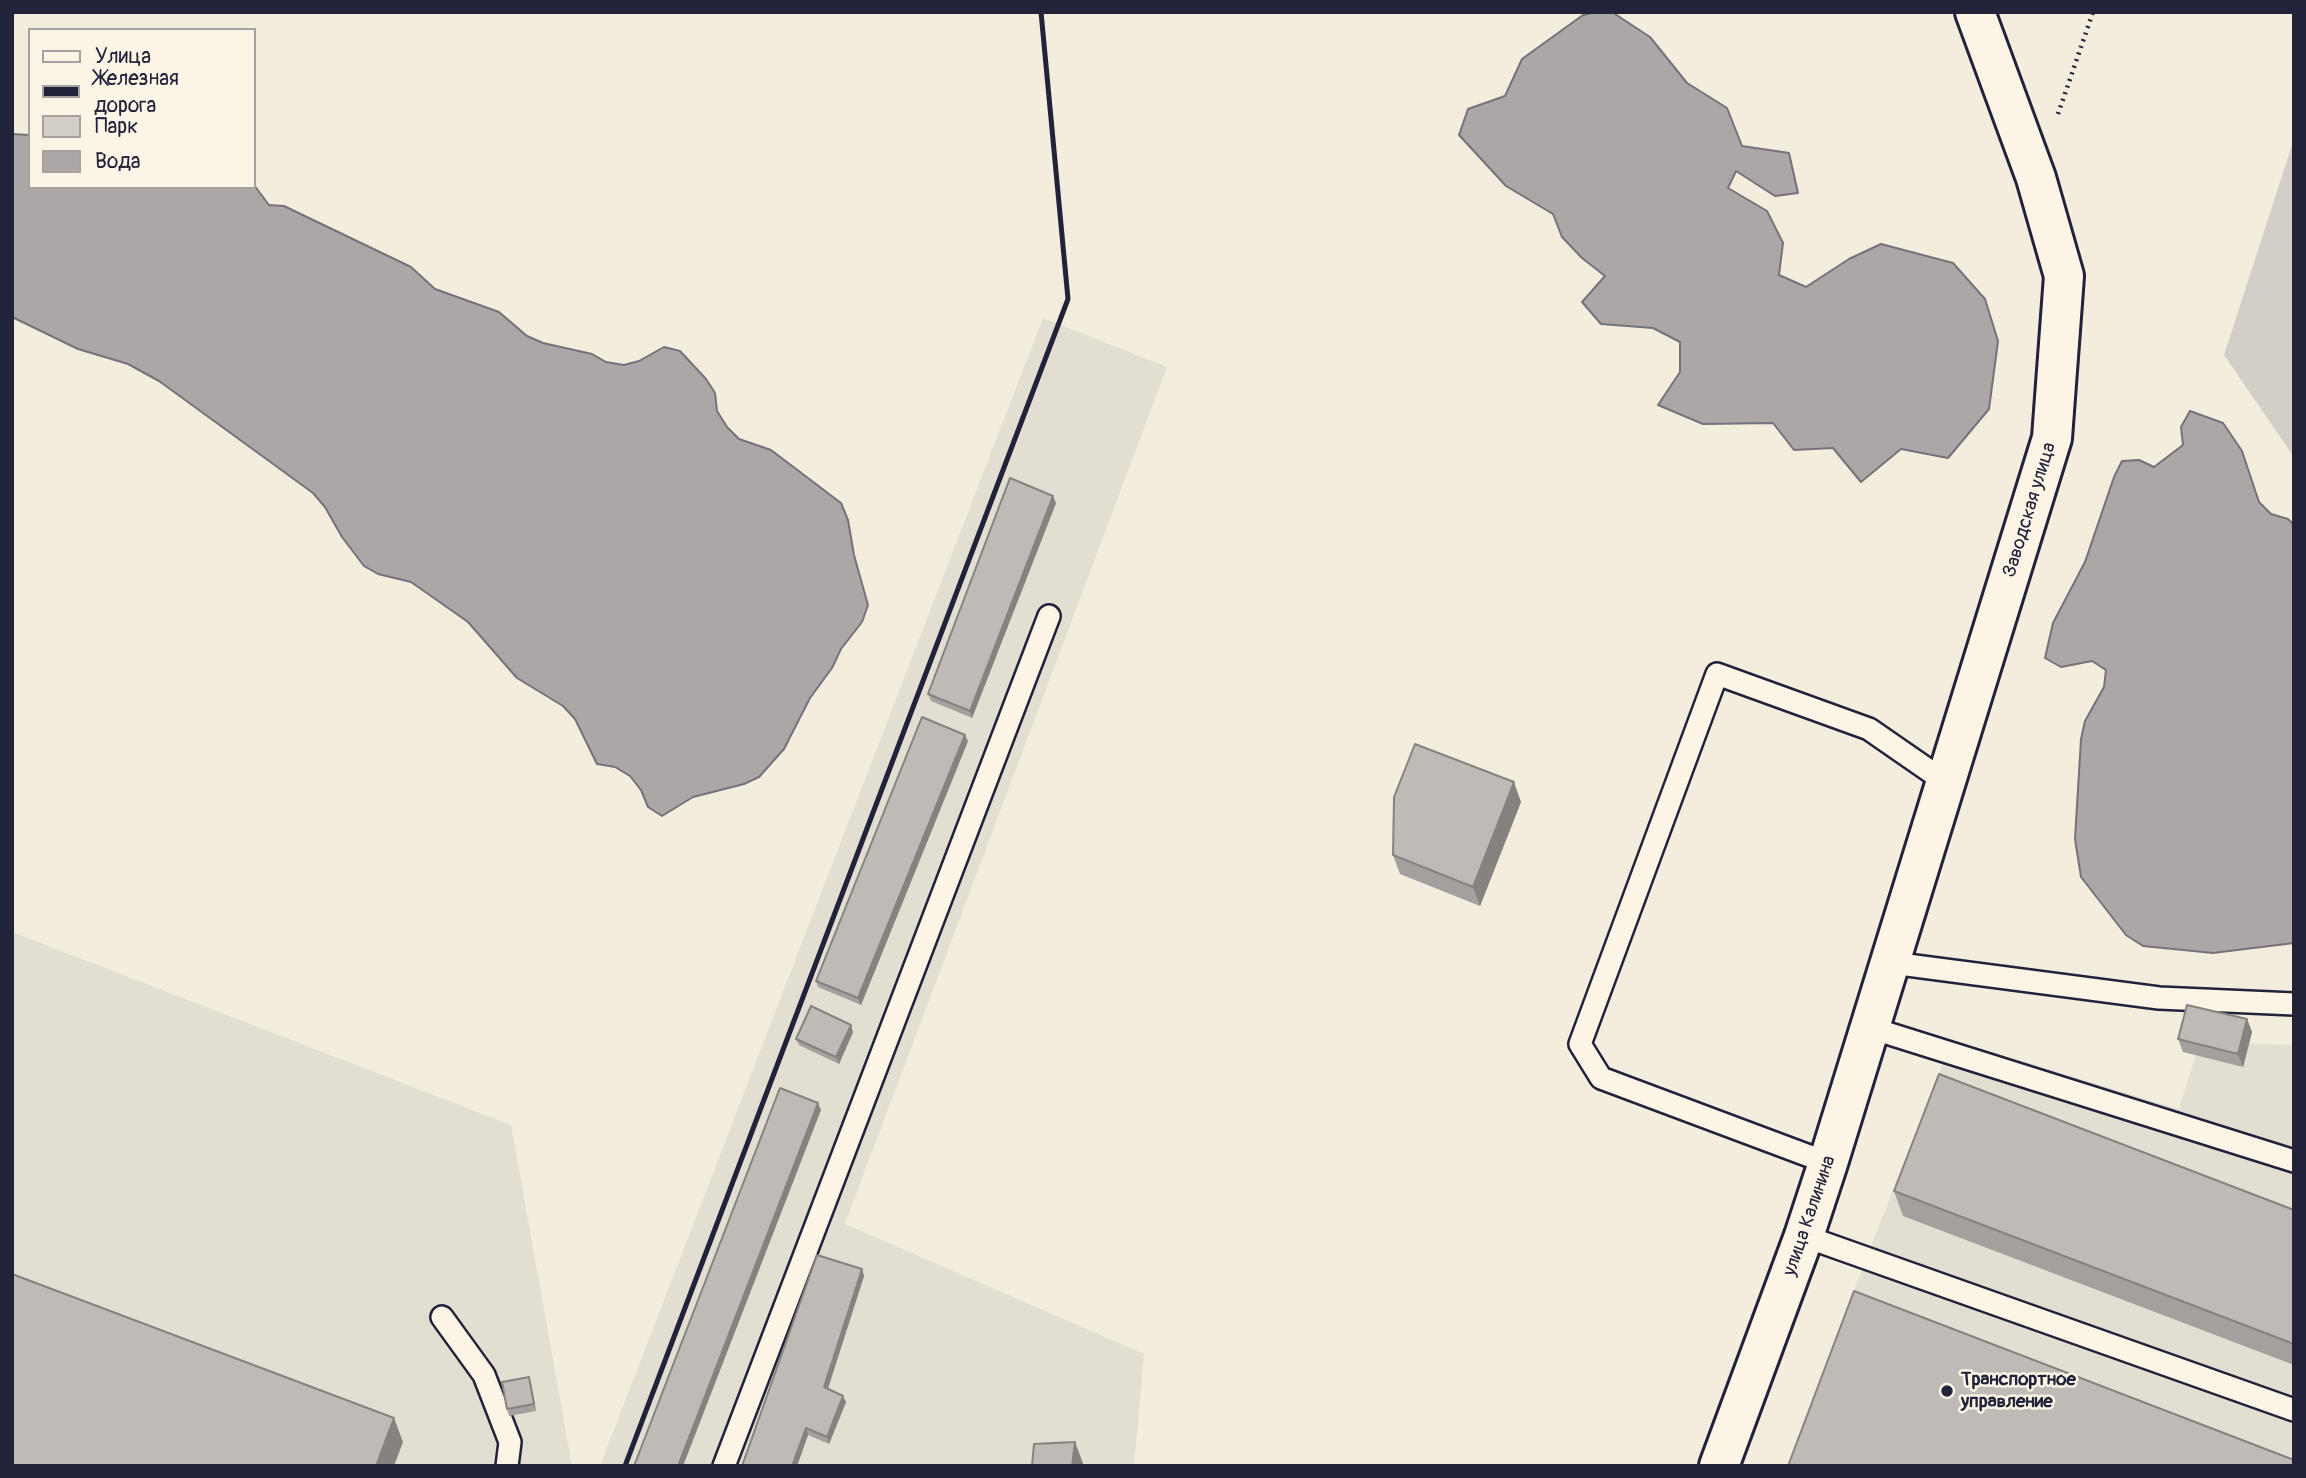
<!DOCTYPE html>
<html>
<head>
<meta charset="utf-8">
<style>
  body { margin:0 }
  #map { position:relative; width:2306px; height:1478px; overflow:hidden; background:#f3edde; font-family:Pangolin,sans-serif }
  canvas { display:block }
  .frame { position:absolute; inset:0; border:14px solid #22223b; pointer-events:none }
  .legend { position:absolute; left:28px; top:28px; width:228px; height:161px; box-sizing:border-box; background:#fcf5e5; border:2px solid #a5a1a1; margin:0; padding:9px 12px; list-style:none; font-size:21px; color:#22223b }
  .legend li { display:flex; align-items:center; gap:14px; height:35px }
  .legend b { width:35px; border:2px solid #a5a1a1 }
</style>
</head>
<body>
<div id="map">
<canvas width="2306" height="1478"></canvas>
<div class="frame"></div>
<ul class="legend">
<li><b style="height:9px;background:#fcf5e5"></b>Улица</li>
<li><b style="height:9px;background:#22223b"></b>Железная дорога</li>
<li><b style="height:19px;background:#d4cfc6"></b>Парк</li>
<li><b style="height:19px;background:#aca7a6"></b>Вода</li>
</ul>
</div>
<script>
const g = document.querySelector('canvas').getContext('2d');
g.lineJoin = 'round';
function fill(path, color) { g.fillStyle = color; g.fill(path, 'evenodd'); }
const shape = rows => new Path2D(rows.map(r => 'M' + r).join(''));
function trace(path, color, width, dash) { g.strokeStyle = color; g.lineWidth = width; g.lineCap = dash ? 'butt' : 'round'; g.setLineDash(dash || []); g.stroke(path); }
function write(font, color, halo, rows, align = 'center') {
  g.font = font + ' Pangolin,sans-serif'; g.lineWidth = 5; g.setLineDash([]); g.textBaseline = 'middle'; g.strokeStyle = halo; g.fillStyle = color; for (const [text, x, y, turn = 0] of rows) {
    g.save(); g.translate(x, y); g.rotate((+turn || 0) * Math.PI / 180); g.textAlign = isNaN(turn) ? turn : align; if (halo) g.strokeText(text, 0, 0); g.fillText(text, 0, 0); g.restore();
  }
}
const built = shape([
  [1043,318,1167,367,845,1224,1144,1354,1134,1466,600,1466],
  [12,932,511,1125,572,1466,12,1466],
  [1952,1040,2179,1109,2200,1041,2294,1045,2294,1466,1788,1466,1866,1259]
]);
const green = shape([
  [2294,139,2294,457,2224,355]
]);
const water = shape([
  [1595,12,1612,12,1650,37,1687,83,1727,108,1742,146,1789,153,1798,193,1775,196,1736,171,1728,188,1767,211,1783,243,1779,275,1806,287,1849,259,1881,244,1953,263,1985,299,1998,341,1989,409,1948,458,1901,449,1861,482,1833,448,1794,450,1773,423,1703,424,1658,405,1680,372,1680,342,1653,328,1601,324,1582,302,1605,276,1582,258,1562,237,1553,214,1506,186,1459,135,1468,109,1505,96,1522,59,1583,15,1595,12],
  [12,134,30,135,30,187,254,187,254,185,269,205,284,206,411,267,435,289,499,312,527,336,543,343,592,354,606,362,624,365,639,361,664,347,680,351,706,379,715,393,717,411,727,427,739,439,771,450,841,503,848,520,854,555,868,605,862,622,841,649,832,668,810,698,784,749,759,777,744,784,693,797,662,816,648,807,641,790,630,776,615,767,597,764,575,719,563,706,517,678,468,622,411,582,378,574,364,566,342,537,325,507,313,493,159,381,128,364,78,349,12,317,12,134],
  [2190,411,2223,423,2242,451,2259,502,2271,514,2288,519,2294,525,2294,943,2213,953,2143,946,2126,935,2081,877,2075,839,2081,739,2085,721,2104,687,2106,670,2092,661,2061,667,2045,658,2053,623,2085,562,2114,477,2122,461,2139,460,2154,467,2183,445,2181,427,2190,411]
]);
const path = shape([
  [2058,114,2093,12]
]);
const service = shape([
  [1892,963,2159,998,2294,1004],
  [1871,1028,2294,1161],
  [1828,1163,1601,1078,1580,1044,1717,674,1869,729,1947,783],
  [1804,1236,2294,1410],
  [442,1317,484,1375,510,1442,507,1466],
  [724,1466,1049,616]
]);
const tertiary = shape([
  [1719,1466,1804,1236,1828,1163,2052,438,2064,276,2036,178,1975,12]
]);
const rail = shape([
  [625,1466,1068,299,1041,12]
]);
const wall = shape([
  [1056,503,972,718,931,701,928,694],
  [968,741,861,1005,818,987,816,981],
  [1521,802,1480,906,1400,874,1393,855],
  [2247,1019,2252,1032,2243,1067,2183,1052,2178,1039],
  [853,1032,839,1064,799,1045,796,1039],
  [1894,1191,2294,1210,2294,1365,1903,1216],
  [862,1269,864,1276,828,1389,846,1402,829,1444,808,1435,797,1466,742,1466],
  [529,1377,531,1384,536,1411,509,1416,507,1409]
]);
const shadedWall = shape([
  [1053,496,1056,503,972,718,970,711],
  [965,735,968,741,861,1005,858,998],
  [1514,782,1521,802,1480,906,1473,887],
  [2247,1019,2252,1032,2243,1067,2238,1054],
  [851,1025,853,1032,839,1064,836,1057],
  [818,1103,821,1110,683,1466,678,1466],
  [862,1269,864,1276,826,1394,824,1387],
  [529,1377,531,1384,536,1411,534,1404],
  [843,1396,846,1402,829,1444,827,1437],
  [394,1418,403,1442,394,1466,376,1466],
  [806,1428,808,1435,797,1466,792,1466],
  [1075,1442,1084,1466,1072,1466]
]);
const building = shape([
  [1010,478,1053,496,970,711,928,694,1010,478],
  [922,717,965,735,858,998,816,981,922,717],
  [1415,744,1514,782,1473,887,1393,855,1394,797,1415,744],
  [2187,1005,2247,1019,2238,1054,2178,1039,2187,1005],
  [811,1006,851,1025,836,1057,796,1039,811,1006],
  [1939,1074,2294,1210,2294,1344,1894,1191,1939,1074],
  [780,1088,818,1103,678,1466,634,1466,780,1088],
  [817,1255,862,1269,824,1387,843,1396,827,1437,806,1428,792,1466,742,1466,817,1255],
  [12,1274,394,1418,376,1466,12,1466,12,1274],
  [1854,1291,2294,1460,2294,1466,1788,1466,1854,1291],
  [529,1377,534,1404,507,1409,502,1382,529,1377],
  [1075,1442,1072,1466,1032,1466,1034,1444,1075,1442]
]);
const markers = [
  [1947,1391,7,"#22223b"]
];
const streetNames = [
  ["Заводская улица",2030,510,-73],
  ["улица Калинина",1810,1216,-71]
];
const poiNames = [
  ["Транспортное",1961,1380],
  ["управление",1961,1402]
];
fill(built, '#e3ded2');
fill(green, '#d4cfc6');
fill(water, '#aca7a6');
trace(water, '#75727b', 2);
trace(service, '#22223b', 26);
trace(tertiary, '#22223b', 44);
trace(path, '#22223b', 4.5, [2, 5]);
trace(service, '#fcf5e5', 21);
trace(tertiary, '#fcf5e5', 38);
trace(rail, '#22223b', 5);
fill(wall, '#a4a09d');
fill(shadedWall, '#86827f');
fill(building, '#bfbab6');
trace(building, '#86827f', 2);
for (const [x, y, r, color] of markers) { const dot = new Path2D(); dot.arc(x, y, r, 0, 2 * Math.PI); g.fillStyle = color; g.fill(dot); trace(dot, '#fcf5e5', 2.5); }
write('19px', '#22223b', '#fcf5e5', streetNames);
write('bold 19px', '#22223b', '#fcf5e5', poiNames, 'left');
</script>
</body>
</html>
